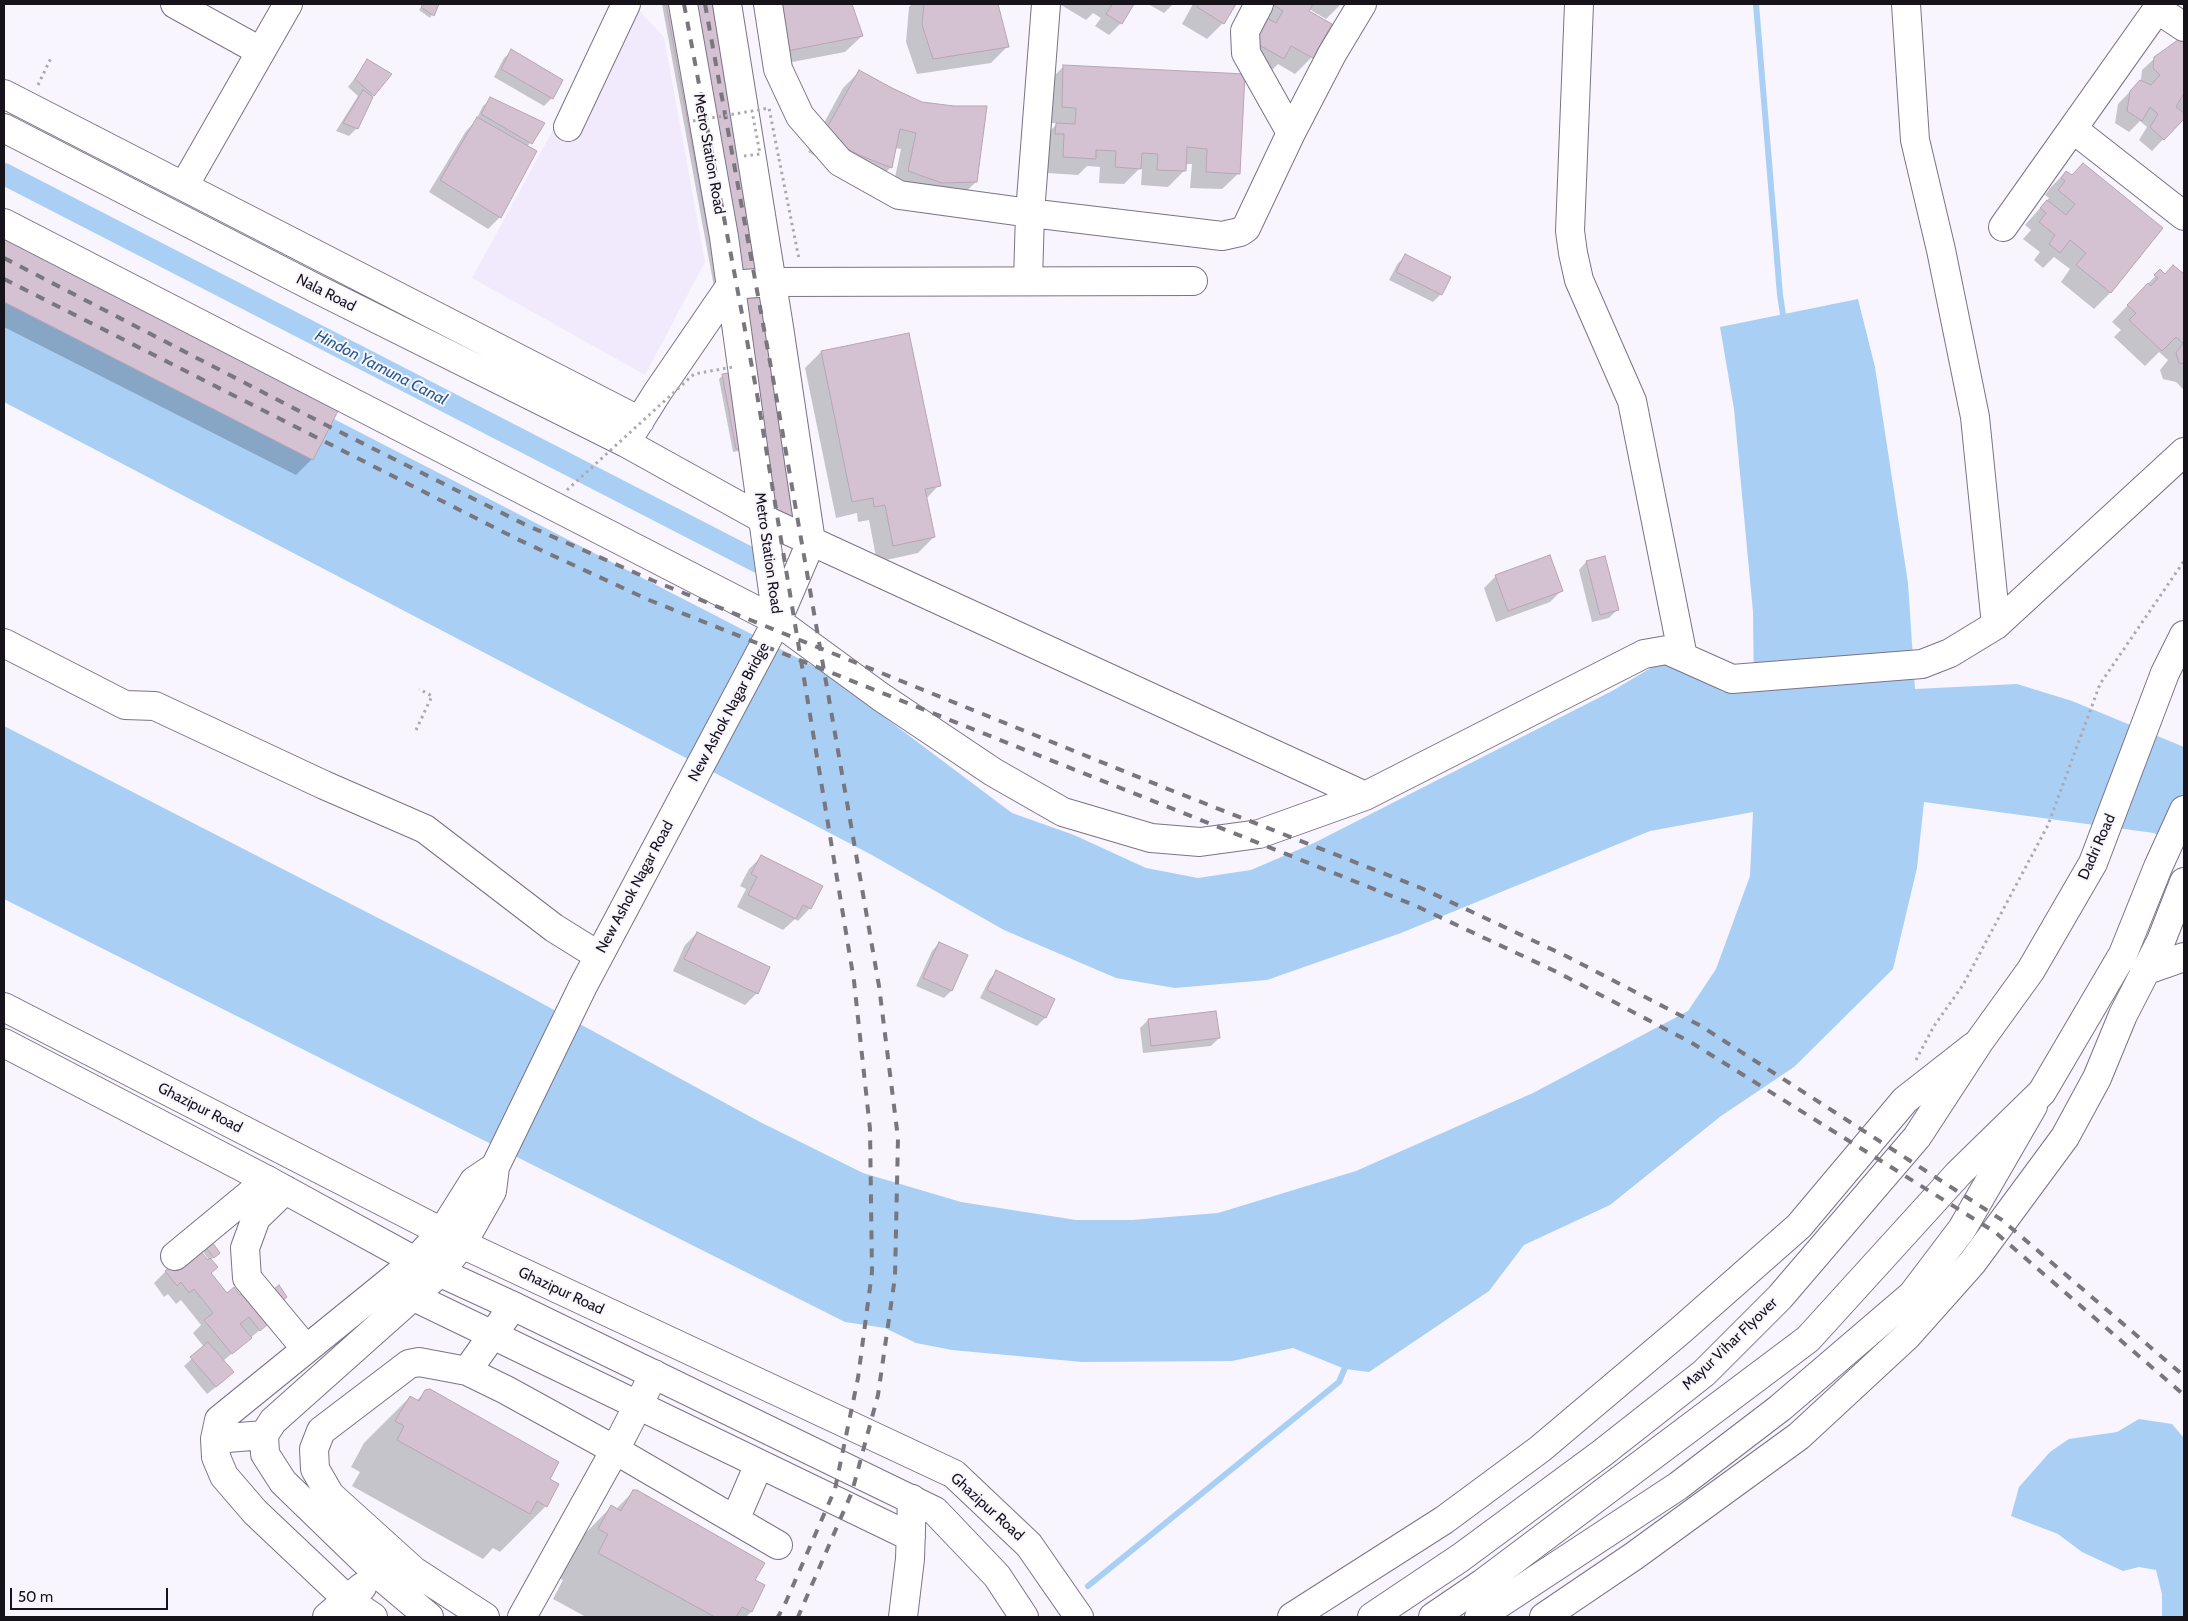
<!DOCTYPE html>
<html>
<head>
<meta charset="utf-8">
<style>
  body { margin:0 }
  #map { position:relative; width:2188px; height:1621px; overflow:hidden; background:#f8f5fe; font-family:Cabin,sans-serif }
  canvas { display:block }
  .frame { position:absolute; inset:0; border:5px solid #16131a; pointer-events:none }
  .scale { position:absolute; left:10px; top:1588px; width:158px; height:22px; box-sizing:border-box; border:2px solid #16131a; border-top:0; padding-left:6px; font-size:15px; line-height:18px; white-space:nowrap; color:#16131a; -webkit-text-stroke:4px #f8f5fe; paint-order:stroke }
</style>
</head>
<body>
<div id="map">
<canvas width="2188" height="1621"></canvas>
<div class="frame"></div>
<div class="scale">50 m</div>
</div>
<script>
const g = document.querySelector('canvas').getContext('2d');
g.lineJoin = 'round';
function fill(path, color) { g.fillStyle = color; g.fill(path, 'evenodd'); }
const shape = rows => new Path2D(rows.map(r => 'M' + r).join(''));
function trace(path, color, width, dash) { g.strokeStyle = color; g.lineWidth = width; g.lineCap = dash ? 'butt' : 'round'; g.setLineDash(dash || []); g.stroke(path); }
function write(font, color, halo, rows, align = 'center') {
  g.font = font + ' Cabin,sans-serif'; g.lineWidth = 4; g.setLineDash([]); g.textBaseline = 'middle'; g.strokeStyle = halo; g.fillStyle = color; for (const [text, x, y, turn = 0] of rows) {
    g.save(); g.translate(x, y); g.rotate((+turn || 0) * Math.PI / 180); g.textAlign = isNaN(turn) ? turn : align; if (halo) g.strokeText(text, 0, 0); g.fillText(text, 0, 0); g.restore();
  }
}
const built = shape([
  [622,4,633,4,664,37,705,262,645,375,472,278]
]);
const water = shape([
  [4,249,823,671,1012,813,1074,835,1146,868,1198,878,1251,870,1314,843,1612,691,1666,659,1723,692,1754,692,1753,612,1734,409,1720,327,1858,299,1875,367,1908,583,1915,689,2017,684,2072,701,2184,747,2184,847,2154,833,1924,802,1917,868,1893,969,1794,1067,1721,1116,1610,1205,1524,1245,1489,1291,1369,1372,1345,1369,1293,1348,1232,1361,1082,1362,952,1350,916,1343,885,1328,845,1322,4,899,4,726,499,980,760,1122,863,1173,961,1202,1076,1220,1132,1220,1218,1213,1356,1171,1533,1093,1688,1011,1716,969,1750,876,1753,812,1650,831,1401,933,1267,980,1175,988,1116,978,1004,930,870,854,4,402],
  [2139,1419,2172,1424,2184,1438,2184,1617,2162,1617,2162,1594,2156,1570,2139,1567,2123,1571,2082,1552,2058,1534,2011,1516,2019,1487,2050,1452,2069,1439,2117,1432]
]);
const shadow = shape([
  [423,4,438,4,430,18,419,10],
  [662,4,715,4,744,450,733,452,719,379,723,375,730,374],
  [760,4,851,4,862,36,845,52,771,66],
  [912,4,997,4,1007,47,991,63,917,74,906,42,909,7],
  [1062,4,1133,4,1121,23,1109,35,1095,26,1101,18,1093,13,1086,20,1061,5],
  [1148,4,1173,4,1164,13],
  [1193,4,1235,4,1223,23,1207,39,1182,24],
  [1266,4,1341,4,1326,19,1309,9,1307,12,1330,25,1312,57,1295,74,1278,64,1267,75,1236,57],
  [2182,39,2184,43,2184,117,2152,151,2139,140,2147,127,2140,121,2129,132,2115,123,2118,104,2141,80,2142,70,2155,58],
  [512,51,552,98,544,106,494,77,504,58],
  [368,61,390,74,372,96,357,128,349,136,336,131,358,96,348,87],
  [1064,66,1243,75,1239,173,1222,189,1190,188,1192,164,1185,164,1185,170,1168,187,1141,185,1142,169,1139,169,1124,184,1099,183,1100,167,1087,166,1078,175,1047,173,1048,150,1040,141,1058,123,1046,123,1048,82],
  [859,72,976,182,959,198,893,187,901,149,895,148,891,167,875,183,842,171,808,152,843,88],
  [491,99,543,124,527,147,500,217,488,229,429,192,466,131,475,122,483,106],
  [2083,164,2162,228,2110,293,2094,309,2061,282,2070,269,2054,257,2043,268,2034,260,2040,252,2023,239,2031,230,2025,225,2049,198,2045,195,2050,188,2066,172,2071,176],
  [4,237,312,459,296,475,4,327],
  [1406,256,1441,294,1433,302,1389,280,1398,263],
  [2173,267,2184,276,2184,390,2176,382,2163,379,2160,370,2168,360,2159,352,2145,366,2114,337,2121,330,2112,322,2160,271,2164,275],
  [821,352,939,485,926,499,934,537,918,553,877,562,869,520,858,522,857,513,836,518,805,368],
  [1586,562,1617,610,1609,618,1592,622,1579,570],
  [1496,576,1562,590,1550,602,1496,622,1484,588],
  [761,857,810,908,798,921,795,919,783,930,737,907,746,889,740,886,749,869],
  [697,933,757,993,745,1005,673,971,685,945],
  [939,943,951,991,944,998,916,986,932,951],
  [996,972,1054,999,1045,1018,1037,1026,980,998,989,980],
  [1215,1012,1219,1038,1211,1046,1143,1053,1140,1028,1148,1020],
  [204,1246,215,1256,211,1260,210,1274,227,1295,267,1324,223,1361,225,1380,207,1394,184,1366,204,1347,193,1333,201,1325,181,1300,176,1304,168,1294,164,1297,154,1283,166,1271,207,1261,209,1260,201,1249],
  [426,1391,548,1479,546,1506,500,1552,493,1548,483,1559,352,1486,360,1472,351,1467,364,1443,410,1397,416,1401],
  [633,1492,753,1580,751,1612,746,1617,586,1617,553,1599,563,1580,553,1575,566,1553,611,1507,616,1509]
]);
const stream = shape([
  [1756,4,1780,295,1784,321],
  [1088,1586,1339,1382,1347,1363]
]);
const canal = shape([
  [4,174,758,562]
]);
const building = shape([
  [423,4,439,4,434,16,421,7,423,4],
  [666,4,716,4,813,530,764,539,747,447,736,449,722,374,734,372,666,4],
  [776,4,852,4,863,36,787,51,776,4],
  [924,4,998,4,1009,47,933,59,922,25,924,4],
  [1109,4,1134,4,1122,24,1106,14,1112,5,1109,4],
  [1199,4,1236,4,1224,24,1197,7,1199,4],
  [1272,4,1313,4,1309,11,1332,24,1313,58,1291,46,1284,59,1252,41,1265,17,1276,23,1283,11,1272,4],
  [2182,37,2184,41,2184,93,2176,107,2184,113,2184,119,2164,140,2150,127,2158,114,2150,107,2142,121,2127,111,2130,91,2140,80,2151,85,2160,75,2153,68,2154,57,2182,37],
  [511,49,563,80,553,99,501,69,511,49],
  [367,59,392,74,374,96,355,79,367,59],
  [1063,65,1245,74,1240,174,1206,172,1207,149,1187,147,1186,171,1157,170,1158,154,1142,153,1141,169,1115,167,1116,151,1096,150,1096,159,1063,157,1064,134,1055,134,1056,123,1075,124,1076,108,1062,107,1063,65],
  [859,70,892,88,922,102,954,106,987,106,977,182,942,183,908,171,916,133,900,129,892,168,859,155,823,135,859,70],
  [363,90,373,97,358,129,343,123,363,90],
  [490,97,545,123,532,144,481,114,490,97],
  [477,117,537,151,501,218,440,180,477,117],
  [2083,163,2163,228,2111,293,2076,265,2086,253,2070,240,2060,253,2049,244,2055,235,2039,222,2046,213,2040,208,2047,200,2066,215,2075,204,2058,190,2065,181,2061,178,2066,171,2072,175,2083,163],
  [4,236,340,407,313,460,4,302,4,236],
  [1405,254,1451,277,1442,295,1396,272,1405,254],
  [2173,265,2184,274,2184,364,2179,363,2176,353,2183,343,2176,337,2162,351,2129,320,2136,313,2127,305,2148,283,2151,286,2158,278,2154,275,2160,269,2165,274,2173,265],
  [909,333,941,486,925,489,935,537,893,546,885,505,874,507,873,498,852,502,821,351,909,333],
  [1550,555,1563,591,1508,611,1495,575,1550,555],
  [1605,556,1619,610,1600,615,1586,561,1605,556],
  [761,855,823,886,811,909,803,905,796,919,748,895,757,877,751,874,761,855],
  [697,932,770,967,758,994,684,959,697,932],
  [939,942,968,955,952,991,923,978,939,942],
  [996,970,1055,999,1046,1018,987,990,996,970],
  [1216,1011,1220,1038,1151,1046,1148,1019,1216,1011],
  [210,1239,220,1253,214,1258,204,1245,210,1239],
  [196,1246,208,1260,210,1258,218,1267,211,1273,227,1293,234,1287,240,1295,243,1293,268,1324,260,1331,249,1317,240,1324,252,1338,232,1354,204,1320,213,1313,194,1289,189,1293,181,1282,177,1286,165,1271,196,1246],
  [279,1285,287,1297,280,1303,274,1289,279,1285],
  [208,1342,234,1372,216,1387,190,1357,208,1342],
  [430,1389,559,1462,550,1479,559,1484,547,1507,537,1501,530,1514,397,1440,404,1426,395,1421,410,1396,419,1401,425,1390,430,1389],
  [633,1490,637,1490,765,1563,755,1580,765,1585,752,1612,742,1607,736,1617,715,1617,598,1553,608,1534,598,1529,611,1505,621,1511,633,1490]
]);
const path = shape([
  [38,85,51,58],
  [779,159,799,259],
  [416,730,432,696,419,689],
  [1916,1060,1934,1026,1963,985,2048,825,2100,684,2184,561]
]);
const minor = shape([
  [175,4,260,51],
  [683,4,724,237,777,620],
  [768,4,778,69,800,116,840,162,899,195,1030,213,1222,236,1240,232,1246,228,1291,133,1332,54,1362,4],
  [1259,4,1245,31,1246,53,1291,133],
  [1579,4,1570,231,1573,253,1579,280,1632,401,1683,657],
  [1906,4,1915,140,1941,250,1975,417,1996,625],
  [2157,9,2184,27],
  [4,94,640,421],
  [568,127,626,4],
  [4,128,319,290,626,443,763,519,1365,796],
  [2073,129,2184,216],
  [184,186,288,4],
  [4,223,777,621,881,697,993,772,1063,812,1151,838,1200,842,1259,834,1365,796,1644,654,1667,650,1732,679,1922,664,1950,653,1996,625,2184,452],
  [2003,227,2161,4],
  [1028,281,1030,213,1046,4],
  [731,285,771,282,1193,281],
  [630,436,657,393,731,285],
  [4,643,125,705,155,706,324,785,425,829,554,928,599,956],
  [2144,971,2184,957],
  [285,1190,256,1218,245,1248,247,1278,306,1349],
  [175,1256,267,1180],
  [414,1297,911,1537],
  [467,1371,513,1306],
  [215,1439,264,1435],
  [735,1520,759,1464],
  [327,1617,362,1587],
  [373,1617,347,1599,255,1512,224,1476,216,1457,215,1439,219,1420,415,1261,442,1232,474,1181,495,1167],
  [429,1617,378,1574,283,1482,265,1454,264,1435,273,1421,439,1273,462,1244,492,1191,495,1167,583,986,777,621,811,542,779,327,727,4],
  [485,1617,414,1571,330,1495,315,1469,314,1449,321,1431,409,1364,419,1362,467,1371,506,1390,615,1450,778,1545],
  [522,1617,615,1450,654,1374],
  [903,1617,910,1559,912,1499],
  [1544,1617,1634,1556,1799,1436,1907,1336,1972,1263,2065,1137,2097,1078,2123,1015,2161,941,2184,882]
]);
const major = shape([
  [4,1007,442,1232,462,1244,954,1474,1029,1545,1079,1617],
  [4,1043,267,1180,415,1261,513,1306,935,1511,997,1576,1024,1617],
  [1292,1617,1444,1520,1540,1449,1681,1330,1799,1226,1905,1100,1974,1046],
  [1479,1617,1678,1486,1780,1408,1912,1295,1962,1229,2033,1106]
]);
const highway = shape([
  [1372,1617,1460,1558,1601,1454,1704,1373,1780,1297,1917,1137,1979,1042,2031,970,2093,863,2165,673,2184,635],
  [1433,1617,1483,1583,1808,1339,1958,1174,2042,1092,2123,954,2158,867,2184,810]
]);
const rail = shape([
  [684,4,757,394,854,981,870,1129,872,1272,858,1378,835,1489,785,1604,778,1617],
  [705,4,776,395,879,986,898,1138,895,1277,878,1395,852,1492,798,1617],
  [4,258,330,427,526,525,654,581,1173,791,1421,888,1566,956,1701,1026,2002,1220,2184,1376],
  [4,279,517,539,649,600,1414,905,1557,972,1692,1043,1995,1232,2184,1395]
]);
const pathBridge = shape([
  [693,121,752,111],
  [744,156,760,154,752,111,769,108,779,159],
  [567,490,694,374,733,367]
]);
const streetNames = [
  ["Metro Station Road",709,154,80],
  ["Nala Road",326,293,27],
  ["Metro Station Road",768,553,82],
  ["New Ashok Nagar Bridge",729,712,-62],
  ["Dadri Road",2097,847,-66],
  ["New Ashok Nagar Road",635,887,-62],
  ["Ghazipur Road",200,1108,27],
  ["Ghazipur Road",561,1291,25],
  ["Mayur Vihar Flyover",1730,1344,-44],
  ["Ghazipur Road",987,1507,42]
];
const waterNames = [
  ["Hindon Yamuna Canal",381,368,27]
];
fill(built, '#f1eafc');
fill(water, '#a9cff5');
fill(shadow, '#0003');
trace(stream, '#a9cff5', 6);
trace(canal, '#a9cff5', 22);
fill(building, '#d4c1d2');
trace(building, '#b7a5b5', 1);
trace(minor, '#7b7387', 30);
trace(major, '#7b7387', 30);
trace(highway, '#7b7387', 30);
trace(path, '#aca9b1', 3, [2.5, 4]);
trace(minor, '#fff', 28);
trace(major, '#fff', 28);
trace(highway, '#fff', 28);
trace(rail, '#79767e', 4, [9, 9]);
trace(pathBridge, '#aca9b1', 3, [2.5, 4]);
write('15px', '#16131a', '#f8f5fe', streetNames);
write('italic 16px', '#245a8b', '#f8f5fe', waterNames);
</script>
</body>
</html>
